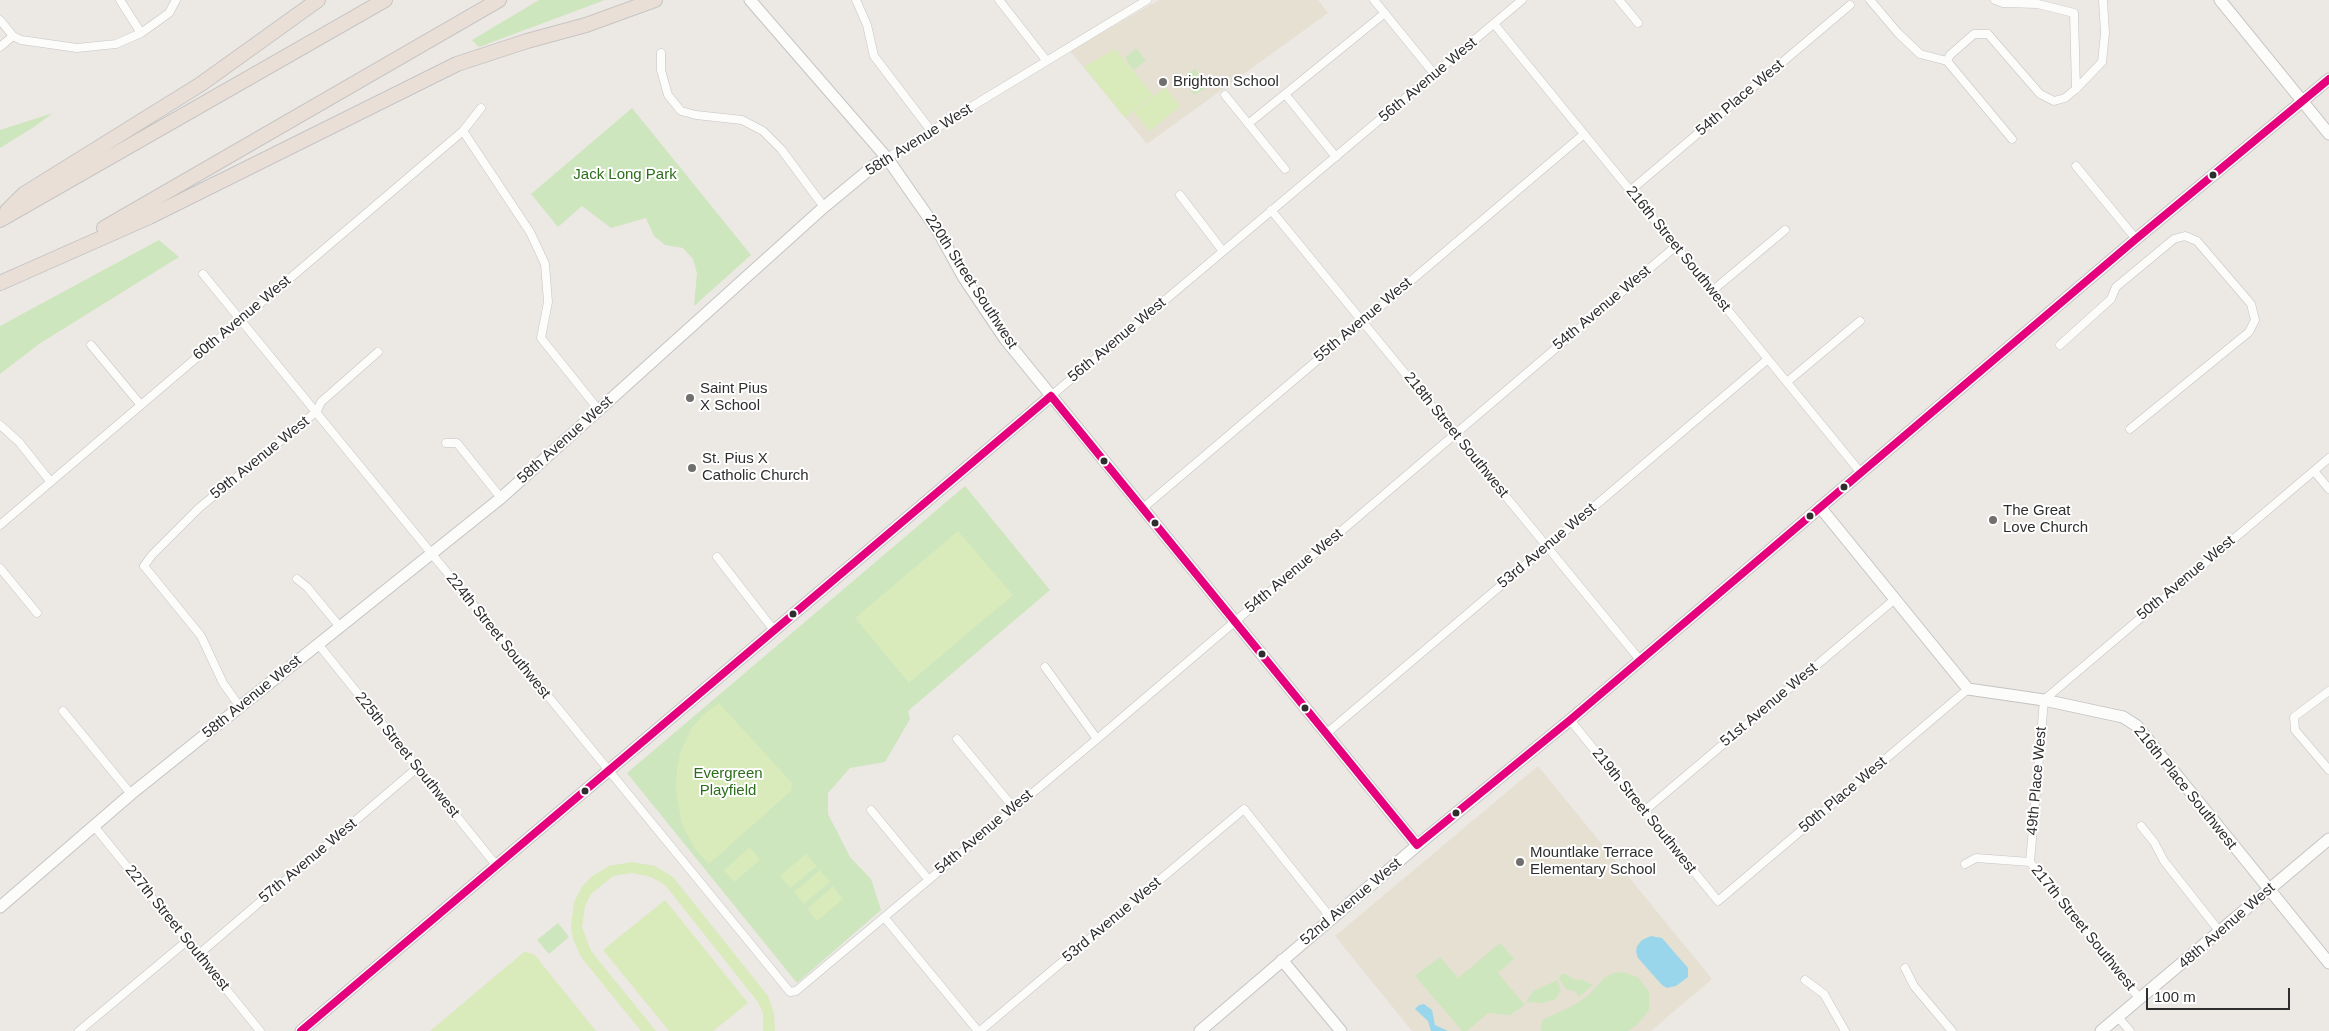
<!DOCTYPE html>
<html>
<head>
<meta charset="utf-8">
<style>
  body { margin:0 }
  #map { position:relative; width:2329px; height:1031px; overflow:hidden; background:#ece8e4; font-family:Helvetica,sans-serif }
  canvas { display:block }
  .scale { position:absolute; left:2146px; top:988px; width:144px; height:22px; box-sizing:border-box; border:2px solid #2e2e2e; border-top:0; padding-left:6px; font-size:15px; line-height:18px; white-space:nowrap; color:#2e2e2e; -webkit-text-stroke:4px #fff; paint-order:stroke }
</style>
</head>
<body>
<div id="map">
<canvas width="2329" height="1031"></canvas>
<div class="scale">100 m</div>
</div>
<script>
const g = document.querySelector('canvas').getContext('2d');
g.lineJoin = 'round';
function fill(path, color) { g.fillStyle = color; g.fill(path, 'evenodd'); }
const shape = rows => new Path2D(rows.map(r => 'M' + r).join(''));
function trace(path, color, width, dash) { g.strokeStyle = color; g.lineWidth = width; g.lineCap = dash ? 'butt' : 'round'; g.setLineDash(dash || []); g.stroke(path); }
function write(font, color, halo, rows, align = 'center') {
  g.font = font + ' Helvetica,sans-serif'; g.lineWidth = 4; g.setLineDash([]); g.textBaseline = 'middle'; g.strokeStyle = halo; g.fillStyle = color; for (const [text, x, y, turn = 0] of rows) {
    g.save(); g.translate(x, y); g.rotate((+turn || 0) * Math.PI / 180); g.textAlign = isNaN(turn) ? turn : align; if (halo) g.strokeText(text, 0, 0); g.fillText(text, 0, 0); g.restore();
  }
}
const education = shape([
  [1159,0,1318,0,1328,13,1147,144,1070,51],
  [1538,766,1712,979,1651,1031,1412,1031,1335,936]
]);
const green = shape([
  [539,0,605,0,479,47,472,40],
  [1136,48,1146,60,1134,70,1125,58],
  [1195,69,1207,87,1194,95,1183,77],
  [632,108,751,255,694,306,697,273,693,259,683,248,665,245,654,236,646,218,611,228,582,206,558,227,531,194],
  [53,113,34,127,0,148,0,130],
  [159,240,179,257,39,344,0,374,0,326],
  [965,486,1050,590,908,711,910,719,885,762,850,768,828,793,828,814,850,857,871,879,881,910,797,983,627,773],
  [558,923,569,937,549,954,537,940],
  [1500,943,1514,959,1498,973,1525,1005,1510,1015,1488,1013,1467,1031,1462,1031,1415,976,1440,957,1458,978],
  [1623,972,1638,977,1649,992,1649,1010,1638,1024,1628,1031,1541,1031,1542,1020,1576,1004,1590,994,1604,978,1613,973],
  [1561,974,1565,974,1574,979,1583,980,1593,985,1579,997,1575,991,1567,990,1559,979],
  [1557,980,1561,990,1556,999,1543,1003,1526,1002,1533,991]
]);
const pitch = shape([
  [1115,49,1153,95,1125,118,1084,67],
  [1165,87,1180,106,1150,131,1134,112],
  [958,531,1013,595,909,683,855,618],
  [719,703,792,783,791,791,709,864,697,852,682,825,676,791,677,769,680,753,692,727,703,715],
  [750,847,760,860,734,882,724,870],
  [806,854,817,866,790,888,780,876],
  [632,862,655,866,673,877,768,996,774,1013,775,1031,763,1031,763,1013,758,1002,665,885,651,877,632,873,613,876,591,894,585,906,582,927,591,951,656,1031,641,1031,581,957,573,939,571,927,574,902,582,887,591,877,609,866],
  [820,870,830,882,804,904,794,892],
  [833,886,843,899,817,921,807,909],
  [665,900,748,1003,713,1031,669,1031,603,950],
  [524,952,534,954,596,1031,430,1031]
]);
const water = shape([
  [1651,936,1662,938,1688,968,1688,977,1676,986,1667,988,1662,985,1638,958,1636,952,1637,946,1642,940],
  [1424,1004,1432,1010,1435,1025,1448,1031,1431,1031,1428,1021,1415,1009,1419,1005]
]);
const street = shape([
  [120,0,141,33],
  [856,0,867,25,874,56,932,132],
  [999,0,1046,60],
  [1374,0,1435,75],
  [1619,0,1638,23],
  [1870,0,1898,33,1920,54,1947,61],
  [1995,0,2003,3,2038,4,2074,13,2076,89],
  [0,20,13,36],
  [1495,25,1861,473],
  [0,47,13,36,21,40,77,48,116,44,141,33,169,13,176,0],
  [661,53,661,70,668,95,681,111,696,115,742,120,763,131,781,149,824,207],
  [1285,94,1336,157],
  [1225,95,1285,169],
  [1248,124,1385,13],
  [463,131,530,232,545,264,548,302,541,338,598,409],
  [2012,139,1947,61,1950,55,1974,34,1988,34,2040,94,2054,101,2065,98,2076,89,2102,62,2105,33,2103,0],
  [887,158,1147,0],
  [2076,166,2136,239],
  [1631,190,1850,5],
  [1180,195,1222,250],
  [1271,210,1640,660],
  [203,274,790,992,796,991,1097,739,1676,246],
  [1712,291,1785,230],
  [91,345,140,404],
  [2060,345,2111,299,2116,287,2174,239,2185,236,2197,241,2251,304,2255,320,2249,332,2130,429],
  [1787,382,1860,321],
  [1051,396,1522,0],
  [0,425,19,442,50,481],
  [446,443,457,443,501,498],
  [2314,471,2329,489],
  [1143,508,1584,134],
  [0,525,463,131,481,108],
  [717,557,773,629],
  [0,568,37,613],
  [297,579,307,587,340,627],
  [318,644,496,865],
  [1045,667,1097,739],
  [2329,691,2294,717,2295,730,2329,770],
  [240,707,223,683,201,636,144,566,152,555,199,508,317,411,321,402,378,352],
  [63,711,131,794],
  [1570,720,1718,901,1968,689],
  [1327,733,1768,359],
  [957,739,1013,807],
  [871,810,928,879],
  [1643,812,1895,599],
  [94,826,260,1031],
  [2141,826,2154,842,2164,861,2220,932],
  [2030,862,2044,700,2329,458],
  [1965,864,1976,858,2030,862,2140,999],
  [884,917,978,1031],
  [199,954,417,768],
  [1905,968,1914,986,1952,1031],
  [1805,980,1824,994,1845,1031],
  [2118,1017,2130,1031],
  [79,1031,188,940],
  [980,1031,1244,809,1331,918]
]);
const secondary = shape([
  [750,0,887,158,938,231,964,278,1005,339,1417,845],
  [2220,0,2329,134],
  [1820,507,1968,689,2044,700,2123,717,2137,726,2329,963],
  [0,907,131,794,501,498,824,207,876,164,887,158],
  [1282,960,1341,1031],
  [301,1031,1051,396],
  [1200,1031,1426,838,1570,720,2136,239,2329,79],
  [2101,1031,2329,839]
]);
const highway = shape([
  [7,211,24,194,201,84,318,0],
  [0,220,385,0],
  [104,228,499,0],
  [0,283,149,217,457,64,527,41,586,25,655,0]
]);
const bus1 = shape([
  [1051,396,1417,845],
  [1417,845,1570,720,2136,239,2329,79],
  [301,1031,1051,396]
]);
const markers = [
  [1163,82,5,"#706f6e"],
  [2213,175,4.5,"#2e2e2e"],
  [690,398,5,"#706f6e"],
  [1104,461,4.5,"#2e2e2e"],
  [692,468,5,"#706f6e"],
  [1844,487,4.5,"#2e2e2e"],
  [1810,516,4.5,"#2e2e2e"],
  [1993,520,5,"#706f6e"],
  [1155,523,4.5,"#2e2e2e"],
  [793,614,4.5,"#2e2e2e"],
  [1262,654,4.5,"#2e2e2e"],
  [1305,708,4.5,"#2e2e2e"],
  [585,791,4.5,"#2e2e2e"],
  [1456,813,4.5,"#2e2e2e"],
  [1520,862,5,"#706f6e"]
];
const streetNames = [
  ["56th Avenue West",1428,80,-40],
  ["54th Place West",1740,98,-40],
  ["58th Avenue West",919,140,-32],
  ["216th Street Southwest",1678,249,51],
  ["220th Street Southwest",971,282,57],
  ["54th Avenue West",1602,308,-40],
  ["60th Avenue West",242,318,-40],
  ["55th Avenue West",1363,320,-40],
  ["56th Avenue West",1117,340,-40],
  ["218th Street Southwest",1456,435,51],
  ["58th Avenue West",565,440,-42],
  ["59th Avenue West",260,458,-39],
  ["53rd Avenue West",1547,546,-40],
  ["54th Avenue West",1294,571,-40],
  ["50th Avenue West",2186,578,-40],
  ["224th Street Southwest",498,636,51],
  ["58th Avenue West",252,697,-39],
  ["51st Avenue West",1769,705,-40],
  ["225th Street Southwest",407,755,51],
  ["49th Place West",2037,781,-85],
  ["216th Place Southwest",2185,788,51],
  ["50th Place West",1843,795,-40],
  ["219th Street Southwest",1644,811,51],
  ["54th Avenue West",984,832,-40],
  ["57th Avenue West",308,861,-40],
  ["52nd Avenue West",1351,902,-40],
  ["53rd Avenue West",1112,920,-40],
  ["48th Avenue West",2227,926,-41],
  ["227th Street Southwest",177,928,51],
  ["217th Street Southwest",2083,928,51]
];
const poiNames = [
  ["Brighton School",1173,82],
  ["Saint Pius",700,389],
  ["X School",700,406],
  ["St. Pius X",702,459],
  ["Catholic Church",702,476],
  ["The Great",2003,511],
  ["Love Church",2003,528],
  ["Mountlake Terrace",1530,853],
  ["Elementary School",1530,870]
];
const parkNames = [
  ["Jack Long Park",625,175],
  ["Evergreen",728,774],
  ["Playfield",728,791]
];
fill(education, '#e6e0d3');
fill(green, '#cee6be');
fill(pitch, '#d9eabb');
fill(water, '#99d6ec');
trace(street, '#c5c4c5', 9);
trace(secondary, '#c5c4c5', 13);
trace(highway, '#c6c5c4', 16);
trace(street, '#fcfcfb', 8);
trace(secondary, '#fcfcfb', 11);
trace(highway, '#eadfd6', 14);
trace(bus1, '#e5007d', 8);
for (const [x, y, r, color] of markers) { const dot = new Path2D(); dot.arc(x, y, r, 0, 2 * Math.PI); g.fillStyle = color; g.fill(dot); trace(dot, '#fff', 2); }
write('15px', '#2e2e2e', '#fff', streetNames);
write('15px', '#2e2e2e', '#fff', poiNames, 'left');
write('15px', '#2c6e1b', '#fff', parkNames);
</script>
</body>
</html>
